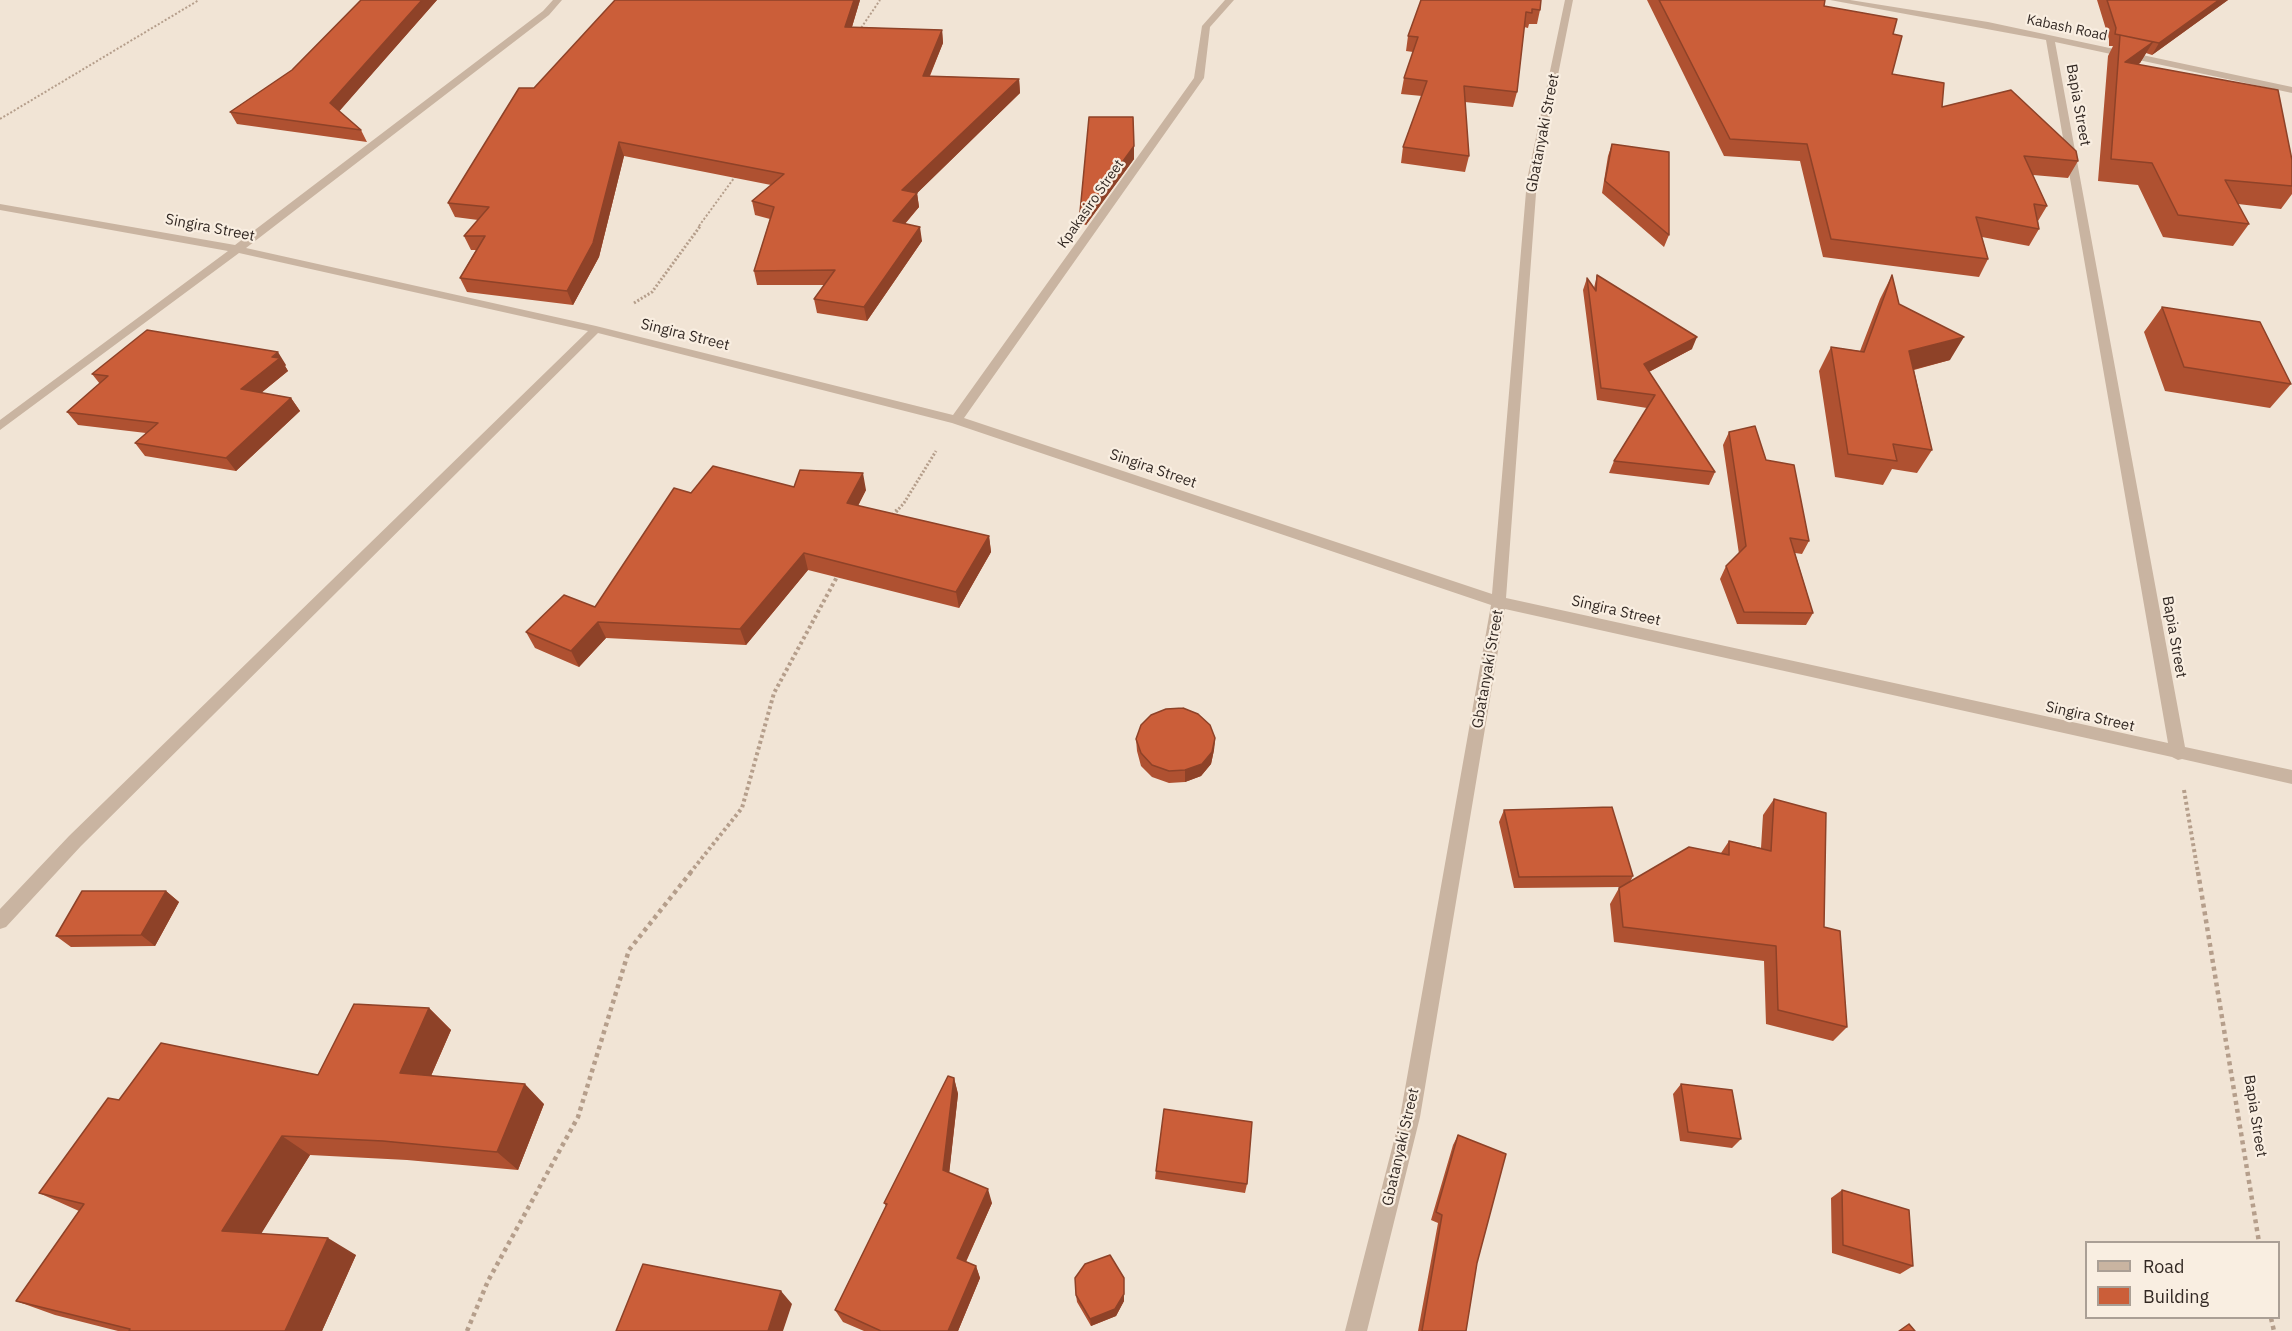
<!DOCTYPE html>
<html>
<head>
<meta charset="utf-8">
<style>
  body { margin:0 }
  #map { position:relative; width:2292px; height:1331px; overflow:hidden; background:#f1e4d5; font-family:"IBM Plex Sans",sans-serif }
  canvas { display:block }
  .legend { position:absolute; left:2085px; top:1241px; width:195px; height:78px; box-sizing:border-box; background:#f9eee1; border:2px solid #aa9f95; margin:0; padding:8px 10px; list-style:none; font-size:18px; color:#332924 }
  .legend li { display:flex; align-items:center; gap:12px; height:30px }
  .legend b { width:30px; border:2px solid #aa9f95 }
</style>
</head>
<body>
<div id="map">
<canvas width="2292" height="1331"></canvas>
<ul class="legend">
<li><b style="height:8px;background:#c9b4a1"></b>Road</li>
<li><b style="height:16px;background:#cb5e39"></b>Building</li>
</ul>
</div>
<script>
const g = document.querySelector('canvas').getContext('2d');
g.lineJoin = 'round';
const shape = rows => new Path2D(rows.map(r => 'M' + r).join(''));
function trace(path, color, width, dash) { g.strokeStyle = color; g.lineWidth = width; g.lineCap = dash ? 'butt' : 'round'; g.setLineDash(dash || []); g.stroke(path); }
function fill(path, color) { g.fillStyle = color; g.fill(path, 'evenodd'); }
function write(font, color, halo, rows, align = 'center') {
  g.font = font + ' "IBM Plex Sans",sans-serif'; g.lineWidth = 4.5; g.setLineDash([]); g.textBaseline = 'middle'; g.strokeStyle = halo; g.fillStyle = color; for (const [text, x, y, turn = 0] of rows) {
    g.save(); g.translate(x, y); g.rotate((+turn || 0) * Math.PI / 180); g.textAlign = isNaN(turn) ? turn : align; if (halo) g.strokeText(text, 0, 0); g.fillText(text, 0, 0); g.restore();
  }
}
const pathFar3 = shape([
  [859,31,880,0],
  [0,119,199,0],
  [699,226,737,174]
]);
const pathFar2 = shape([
  [634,303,652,292,701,225],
  [896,512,904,503,936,451]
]);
const pathFar1 = shape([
  [892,516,897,510],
  [2184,790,2198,873],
  [690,873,742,808,774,693,838,575]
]);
const path = shape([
  [2198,872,2259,1242],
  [2271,1318,2274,1331],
  [467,1331,488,1281,578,1117,629,950,691,872]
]);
const street = shape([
  [553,0,562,0,549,15,246,248,596,326,953,415,1194,78,1202,26,1225,0,1234,0,1210,27,1204,78,964,418,1492,594,1527,180,1565,0,1573,0,1537,180,1506,598,2168,743,2046,40,1830,0,1850,0,1988,22,2292,87,2292,93,2055,42,2185,747,2292,770,2292,784,2182,759,2178,760,2172,757,1505,609,1420,1117,1367,1331,1345,1331,1400,1117,1491,605,952,423,598,333,81,846,6,927,0,929,0,909,69,836,588,331,239,253,0,430,0,420,228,251,0,210,0,204,235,245,543,11,553,0]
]);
const wall = shape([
  [361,0,437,0,339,111,361,130,367,142,237,124,230,112,292,70],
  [860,0,852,27,942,30,943,43,930,76,1019,79,1020,93,917,193,919,207,905,224,922,241,867,321,817,313,814,299,824,285,757,285,754,271,770,219,755,215,752,201,771,185,624,156,599,257,573,305,467,292,460,278,476,250,471,250,464,236,478,220,455,217,448,203,534,88],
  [1421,0,1540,10,1537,24,1529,24,1528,28,1524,27,1517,92,1513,107,1465,102,1469,156,1465,172,1401,163,1403,147,1422,96,1401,94,1404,78,1413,52,1406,51,1408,36],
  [1647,0,1825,0,1824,6,1893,34,1892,74,1942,107,2078,161,2068,178,2033,175,2047,206,2038,221,2039,229,2029,246,1982,237,1988,259,1979,277,1823,257,1800,161,1724,156],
  [2097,0,2228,0,2152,55,2146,53,2140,63,2138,64,2292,160,2292,194,2281,209,2238,204,2249,224,2233,246,2163,237,2138,185,2098,181,2108,56,2113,46,2109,46,2109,39],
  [1133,117,1134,159,1086,225,1080,224,1080,212],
  [1612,144,1669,235,1664,247,1602,193,1608,156],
  [1597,275,1692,349,1649,372,1715,472,1709,485,1609,473,1614,461,1647,408,1597,400,1583,290,1587,278,1594,288],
  [1892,275,1899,304,1950,360,1914,370,1932,450,1917,473,1892,469,1883,485,1835,477,1819,371,1831,347,1860,351,1880,299],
  [2162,307,2291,384,2270,408,2165,391,2144,332],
  [286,365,285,366,288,371,261,393,291,398,300,411,236,471,145,456,135,443,146,433,78,425,67,412,100,384,92,374],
  [1729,432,1766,460,1809,541,1802,554,1795,553,1813,613,1806,625,1737,624,1720,579,1726,566,1739,554,1723,445],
  [794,487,866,490,858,506,989,536,991,552,959,608,808,570,746,645,606,638,579,667,535,648,526,632,595,607,691,493],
  [1215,738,1214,750,1211,764,1201,776,1185,782,1169,783,1152,777,1141,766,1137,751,1136,739],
  [1774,799,1824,927,1847,1027,1833,1041,1766,1024,1764,961,1614,942,1610,904,1619,888,1621,887,1514,888,1499,822,1504,810,1633,876,1630,882,1721,853,1729,841,1761,848,1763,815],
  [166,891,179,902,155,946,71,947,56,936],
  [429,1008,451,1030,431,1076,544,1104,518,1170,407,1160,310,1155,261,1233,356,1255,322,1331,118,1331,55,1315,16,1301,79,1211,39,1193,119,1100,318,1075],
  [954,1078,958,1094,949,1173,992,1203,966,1262,976,1266,980,1278,958,1331,864,1331,843,1322,835,1310,886,1206,884,1203],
  [1681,1084,1741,1139,1732,1148,1680,1141,1673,1094],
  [1458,1135,1477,1263,1466,1331,1418,1331,1438,1223,1431,1220,1453,1145],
  [1156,1171,1247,1184,1245,1193,1155,1179],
  [1842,1190,1913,1266,1900,1274,1832,1253,1831,1198],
  [1124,1278,1124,1301,1116,1316,1091,1326,1077,1302,1076,1295]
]);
const shadedWall = shape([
  [422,0,437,0,336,115,330,103],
  [854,0,860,0,848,40,845,27],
  [2219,0,2228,0,2152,55,2159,43],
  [942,30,943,43,924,89,923,76],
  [2153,42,2140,63,2116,80,2125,62],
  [1019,79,1020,93,905,205,902,190],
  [619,142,624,156,599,257,573,305,567,291],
  [1134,146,1134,159,1086,225,1086,212],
  [917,193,919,207,895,235,893,221],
  [920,227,922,241,867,321,864,307],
  [1697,337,1692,349,1639,377,1644,364],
  [1964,337,1950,360,1896,374,1909,351],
  [278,352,286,365,285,366,288,371,250,402,241,389,272,357],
  [291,398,300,411,236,471,226,458],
  [863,473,866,490,851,519,847,503],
  [989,536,991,552,959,608,956,592],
  [804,553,808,570,746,645,740,629],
  [598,622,606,638,579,667,571,651],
  [1215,738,1214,750,1211,764,1201,776,1185,782,1185,770],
  [166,891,179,902,155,946,141,935],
  [429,1008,451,1030,423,1094,400,1073],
  [954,1078,958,1094,948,1184,943,1170],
  [525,1084,544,1104,518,1170,497,1152],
  [282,1136,310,1155,253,1247,222,1231],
  [988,1189,992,1203,962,1270,957,1258],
  [328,1238,356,1255,322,1331,285,1331],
  [976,1266,980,1278,958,1331,948,1331],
  [1124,1278,1124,1301,1116,1316,1091,1326,1090,1319],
  [781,1291,792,1304,783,1331,768,1331]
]);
const building = shape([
  [361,0,422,0,330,103,361,130,230,112,292,70,361,0],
  [615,0,854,0,845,27,942,30,923,76,1019,79,902,190,917,193,893,221,920,227,864,307,814,299,835,270,754,271,774,207,752,201,784,174,619,142,593,243,567,291,460,278,485,236,464,236,489,207,448,203,519,88,534,88,615,0],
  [1421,0,1541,0,1540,10,1532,9,1532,13,1526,12,1517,92,1464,86,1469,156,1403,147,1427,81,1404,78,1418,37,1408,36,1421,0],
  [1659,0,1825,0,1824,6,1897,19,1893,34,1902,36,1892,74,1944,83,1942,107,2011,90,2076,151,2078,161,2024,156,2047,206,2034,204,2039,229,1976,217,1988,259,1831,239,1807,144,1730,139,1659,0],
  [2107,0,2219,0,2159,43,2115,34,2116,28,2107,0],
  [2120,35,2153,42,2125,62,2278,90,2292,160,2292,186,2225,180,2249,224,2178,215,2152,163,2111,159,2120,35],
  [1089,117,1133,117,1134,146,1086,212,1080,212,1089,117],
  [1612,144,1669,152,1669,235,1605,181,1612,144],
  [1597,275,1697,337,1644,364,1715,472,1614,461,1655,395,1601,388,1587,278,1596,291,1597,275],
  [1892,275,1899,304,1964,337,1909,351,1932,450,1893,444,1897,461,1848,454,1831,347,1864,352,1892,275],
  [2162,307,2260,322,2291,384,2184,367,2162,307],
  [147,330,278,352,272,357,280,358,241,389,291,398,226,458,135,443,158,423,67,412,108,376,92,374,147,330],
  [1755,426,1766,460,1794,465,1809,541,1790,538,1813,613,1744,612,1726,566,1746,546,1729,432,1755,426],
  [713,466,794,487,800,470,863,473,847,503,989,536,956,592,804,553,740,629,598,622,571,651,526,632,564,595,595,607,674,488,691,493,713,466],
  [1183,708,1198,714,1210,725,1215,738,1212,752,1202,764,1185,770,1169,771,1152,765,1141,753,1136,739,1141,725,1151,715,1166,709,1183,708],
  [1774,799,1826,813,1824,927,1840,931,1847,1027,1778,1010,1776,946,1623,927,1619,888,1689,847,1729,855,1729,841,1771,851,1774,799],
  [1612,807,1633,876,1519,877,1504,810,1612,807],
  [82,891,166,891,141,935,56,936,82,891],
  [354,1004,429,1008,400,1073,525,1084,497,1152,383,1141,282,1136,222,1231,328,1238,285,1331,129,1331,130,1329,16,1301,84,1204,39,1193,108,1098,119,1100,161,1043,318,1075,354,1004],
  [948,1076,954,1078,943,1170,988,1189,957,1258,976,1266,948,1331,881,1331,835,1310,887,1204,884,1203,948,1076],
  [1681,1084,1732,1090,1741,1139,1688,1132,1681,1084],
  [1164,1109,1252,1122,1247,1184,1156,1171,1164,1109],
  [1458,1135,1506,1154,1477,1263,1466,1331,1422,1331,1442,1215,1436,1212,1458,1135],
  [1842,1190,1909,1210,1913,1266,1843,1245,1842,1190],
  [1110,1255,1124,1278,1124,1294,1115,1309,1090,1319,1076,1295,1075,1278,1085,1264,1110,1255],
  [643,1264,781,1291,768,1331,616,1331,643,1264],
  [1909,1324,1915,1331,1899,1331,1909,1324]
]);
const farStreetnames = [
  ["Kabash Road",2067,28,12],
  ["Kpakasiro Street",1091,204,-55]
];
const streetNames = [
  ["Bapia Street",2078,105,80],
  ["Gbatanyaki Street",1543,133,-79],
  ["Singira Street",210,228,11],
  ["Singira Street",685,335,14],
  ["Singira Street",1153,469,19],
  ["Singira Street",1616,611,13],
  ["Bapia Street",2174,637,80],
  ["Gbatanyaki Street",1488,669,-80],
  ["Singira Street",2090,717,13],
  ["Bapia Street",2255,1116,81],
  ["Gbatanyaki Street",1401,1147,-77]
];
trace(pathFar3, '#b59e8b', 2, [2, 2]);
trace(pathFar2, '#b59e8b', 3, [2, 2]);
trace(pathFar1, '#b59e8b', 4, [3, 3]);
trace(path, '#b59e8b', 4.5, [4, 4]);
fill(street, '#c9b4a1');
fill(wall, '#af5131');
fill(shadedWall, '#8e4228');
fill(building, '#cb5e39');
trace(building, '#8e4228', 1.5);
write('14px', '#332924', '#f9eee1', farStreetnames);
write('15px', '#332924', '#f9eee1', streetNames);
</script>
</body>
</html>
